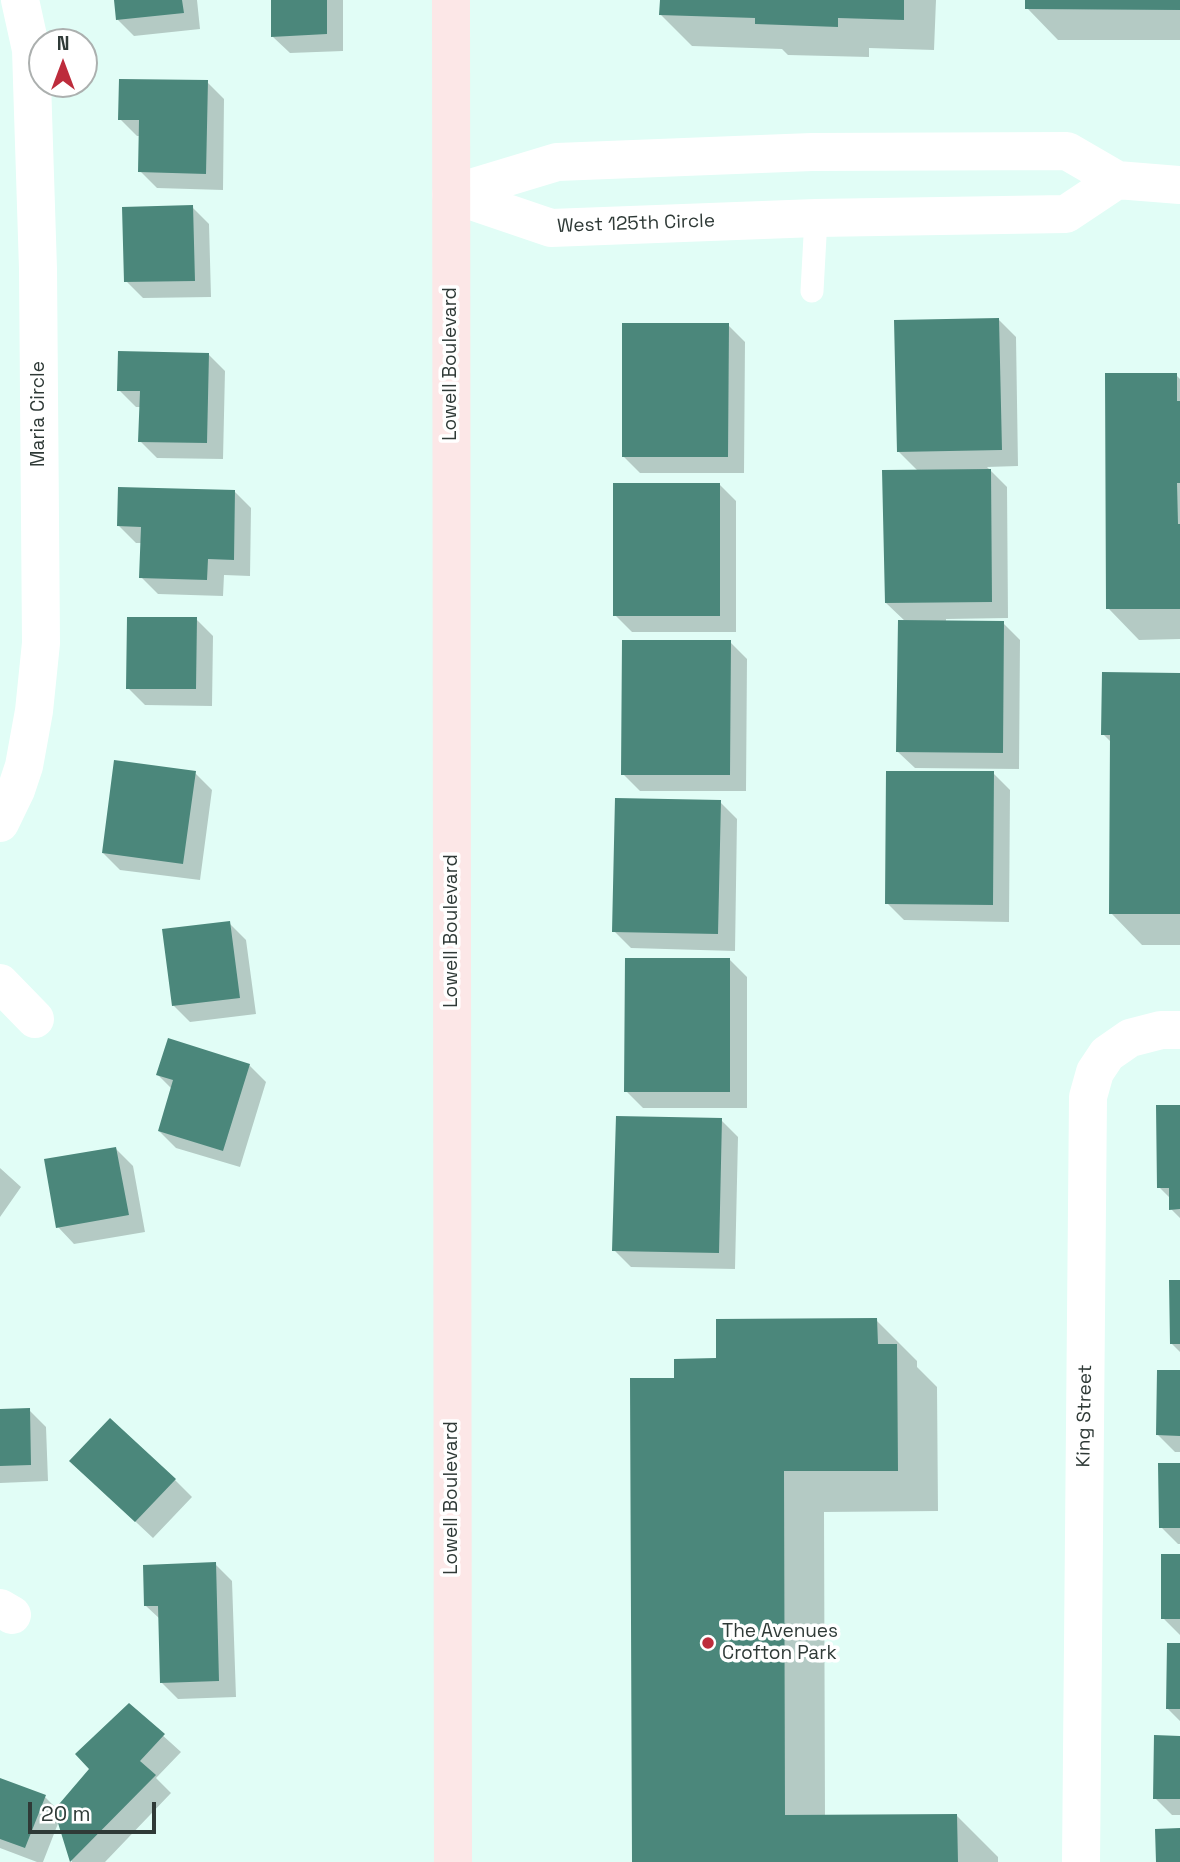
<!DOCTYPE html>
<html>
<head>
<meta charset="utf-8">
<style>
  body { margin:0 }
  #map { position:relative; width:1180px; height:1862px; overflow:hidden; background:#e1fdf6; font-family:"Space Grotesk",sans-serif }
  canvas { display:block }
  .north { position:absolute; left:28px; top:28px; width:70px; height:70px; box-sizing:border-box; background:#fff; border:2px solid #acb0af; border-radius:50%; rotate:0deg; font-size:19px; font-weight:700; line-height:28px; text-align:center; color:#2f3a37 }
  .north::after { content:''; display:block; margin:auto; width:24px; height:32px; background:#bd2c3c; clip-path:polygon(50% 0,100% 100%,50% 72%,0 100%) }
  .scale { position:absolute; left:28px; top:1802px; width:128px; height:32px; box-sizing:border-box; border:4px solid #2f3a37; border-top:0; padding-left:9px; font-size:21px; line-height:24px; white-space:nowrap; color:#2f3a37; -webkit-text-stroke:5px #fff; paint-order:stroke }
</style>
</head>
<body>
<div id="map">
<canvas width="1180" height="1862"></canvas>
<div class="north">N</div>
<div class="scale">20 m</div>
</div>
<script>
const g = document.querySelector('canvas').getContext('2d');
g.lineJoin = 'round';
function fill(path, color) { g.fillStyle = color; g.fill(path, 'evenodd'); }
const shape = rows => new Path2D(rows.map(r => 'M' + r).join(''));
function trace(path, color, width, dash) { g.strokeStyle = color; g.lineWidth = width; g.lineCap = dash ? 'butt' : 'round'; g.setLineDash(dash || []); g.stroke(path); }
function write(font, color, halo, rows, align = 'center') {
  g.font = font + ' "Space Grotesk",sans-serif'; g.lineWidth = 7; g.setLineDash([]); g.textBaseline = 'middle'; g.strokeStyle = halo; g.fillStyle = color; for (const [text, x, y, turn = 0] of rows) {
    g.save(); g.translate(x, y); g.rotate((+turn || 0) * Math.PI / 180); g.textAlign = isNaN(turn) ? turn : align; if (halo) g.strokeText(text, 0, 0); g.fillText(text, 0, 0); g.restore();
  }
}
const shadow = shape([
  [115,0,197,0,200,29,134,36,117,19],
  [273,0,343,0,343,51,290,53,273,37],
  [661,0,936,0,934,50,869,48,869,57,788,55,782,49,692,46,661,15],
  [1027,0,1180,0,1180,40,1058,40,1027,8],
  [207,82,224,99,223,190,157,188,140,171,140,136,137,136,120,119],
  [192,207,209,224,211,297,143,298,126,281],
  [999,320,1016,337,1018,466,987,467,1007,487,1008,618,946,619,946,622,1003,623,1020,640,1019,769,915,768,898,752,906,622,886,603,918,471,899,452],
  [728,325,745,342,744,473,640,473,623,456],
  [208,354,225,371,223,459,157,458,140,441,141,407,136,407,119,390],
  [1176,375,1180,379,1180,639,1139,640,1108,608],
  [719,484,736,501,736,632,632,632,615,615],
  [234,491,251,508,250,576,224,575,223,596,158,594,141,577,142,543,136,543,119,526],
  [196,619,213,636,212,706,145,705,128,688],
  [730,642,747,659,746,791,640,791,623,774],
  [1180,675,1180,945,1142,945,1111,913,1112,743,1103,734],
  [195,773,212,790,200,880,120,870,103,853],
  [993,773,1010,790,1009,922,904,920,887,903],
  [720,802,737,819,735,951,631,948,614,931],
  [229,923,246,940,256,1014,190,1022,173,1005],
  [730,960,747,977,747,1108,643,1108,626,1091],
  [249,1065,266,1082,240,1167,176,1148,159,1131,172,1089,158,1075],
  [1180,1106,1180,1218,1171,1209,1171,1199,1159,1187],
  [721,1120,738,1137,735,1269,631,1267,614,1250],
  [116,1149,133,1166,145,1232,74,1244,58,1227],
  [0,1168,21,1187,0,1217],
  [1180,1282,1180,1352,1172,1344],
  [876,1320,917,1361,917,1367,937,1387,938,1511,824,1512,825,1817,957,1816,998,1857,998,1862,634,1862,676,1380,717,1360],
  [1180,1372,1180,1452,1175,1452,1158,1435],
  [0,1410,29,1410,46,1427,48,1481,0,1483],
  [1180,1464,1180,1544,1178,1544,1161,1527],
  [89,1478,175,1480,192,1497,153,1538],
  [1180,1556,1180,1635,1163,1618],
  [215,1564,232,1581,236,1697,178,1699,161,1682,160,1619,146,1606],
  [1180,1645,1180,1721,1167,1708],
  [129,1705,181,1752,156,1778,171,1793,105,1862,72,1862,59,1821,43,1862,37,1862,0,1848,0,1780,45,1797,57,1809,91,1769],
  [1180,1737,1180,1815,1172,1815,1155,1798]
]);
const building = shape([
  [114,0,182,0,184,13,116,20],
  [271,0,327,0,327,34,271,37],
  [660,0,904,0,904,20,838,18,838,27,755,24,755,18,659,15],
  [1025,0,1180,0,1180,10,1025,9],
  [119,79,208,80,206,174,138,172,139,120,118,120],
  [193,205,195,281,124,282,122,207],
  [999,318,1002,450,897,452,894,320],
  [622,323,729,323,728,457,622,457],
  [118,351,209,353,207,443,138,442,140,391,117,391],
  [1105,373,1177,373,1177,401,1180,401,1180,483,1177,483,1178,524,1180,524,1180,609,1106,609],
  [991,469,992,602,885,603,882,470],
  [613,483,720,483,720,616,613,616],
  [118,487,235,490,234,560,208,559,207,580,139,578,141,527,117,526],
  [127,617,197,617,196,689,126,689],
  [898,620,1004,621,1003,753,896,752],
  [622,640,731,640,730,775,621,775],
  [1102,672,1180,673,1180,914,1109,914,1110,735,1101,735],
  [114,760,196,771,183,864,102,853],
  [886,771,994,771,993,905,885,904],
  [615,798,721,800,718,934,612,932],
  [230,921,240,998,172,1006,162,929],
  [625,958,730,958,730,1092,624,1092],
  [168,1038,250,1064,223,1151,158,1131,173,1080,156,1075],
  [1156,1105,1180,1105,1180,1209,1169,1210,1169,1188,1157,1188],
  [616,1116,722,1118,719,1253,612,1251],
  [116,1147,129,1215,56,1228,44,1159],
  [1169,1280,1180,1280,1180,1344,1170,1344],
  [877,1318,878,1344,897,1344,898,1471,784,1471,785,1815,957,1814,958,1862,632,1862,630,1378,674,1378,674,1359,716,1358,716,1319],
  [1157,1370,1180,1370,1180,1436,1156,1435],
  [30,1408,31,1465,0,1466,0,1409],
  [110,1418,176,1479,135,1522,69,1461],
  [1158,1463,1180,1463,1180,1528,1159,1528],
  [1161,1554,1180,1554,1180,1619,1161,1619],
  [216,1562,219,1681,160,1683,158,1606,144,1606,143,1565],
  [1167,1643,1180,1643,1180,1709,1166,1709],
  [129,1703,165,1734,140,1761,156,1775,70,1862,54,1810,89,1769,75,1754],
  [1154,1735,1180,1736,1180,1799,1153,1799],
  [0,1778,46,1795,25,1848,0,1839],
  [1180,1828,1180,1862,1156,1862,1155,1829]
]);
const lane = shape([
  [812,291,816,218]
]);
const street = shape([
  [451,194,557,162,812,152,1067,151,1117,180,1180,185],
  [451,194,551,228,816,218,1066,214,1117,180],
  [0,823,16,790,24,766,34,711,41,643,38,269,31,50,20,0],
  [0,983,35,1019],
  [0,1608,12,1615],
  [1081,1862,1088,1097,1095,1072,1107,1054,1130,1038,1161,1030,1180,1030]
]);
const secondary = shape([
  [451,0,453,1862]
]);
const markers = [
  [708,1643,7,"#bd2c3c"]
];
const streetNames = [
  ["West 125th Circle",636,224,-2],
  ["Lowell Boulevard",451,364,-90],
  ["Maria Circle",39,414,-90],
  ["Lowell Boulevard",452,931,-90],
  ["King Street",1085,1416,-89],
  ["Lowell Boulevard",452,1498,-90]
];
const poiNames = [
  ["The Avenues",722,1632],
  ["Crofton Park",722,1654]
];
fill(shadow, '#0003');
fill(building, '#4b877b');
trace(lane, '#fff', 23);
trace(street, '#fff', 38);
trace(secondary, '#fce7e7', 38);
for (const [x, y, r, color] of markers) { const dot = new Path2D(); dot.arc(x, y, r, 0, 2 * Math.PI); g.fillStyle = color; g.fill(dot); trace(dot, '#fff', 2.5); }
write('19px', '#2f3a37', '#fff', streetNames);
write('19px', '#2f3a37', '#fff', poiNames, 'left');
</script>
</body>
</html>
